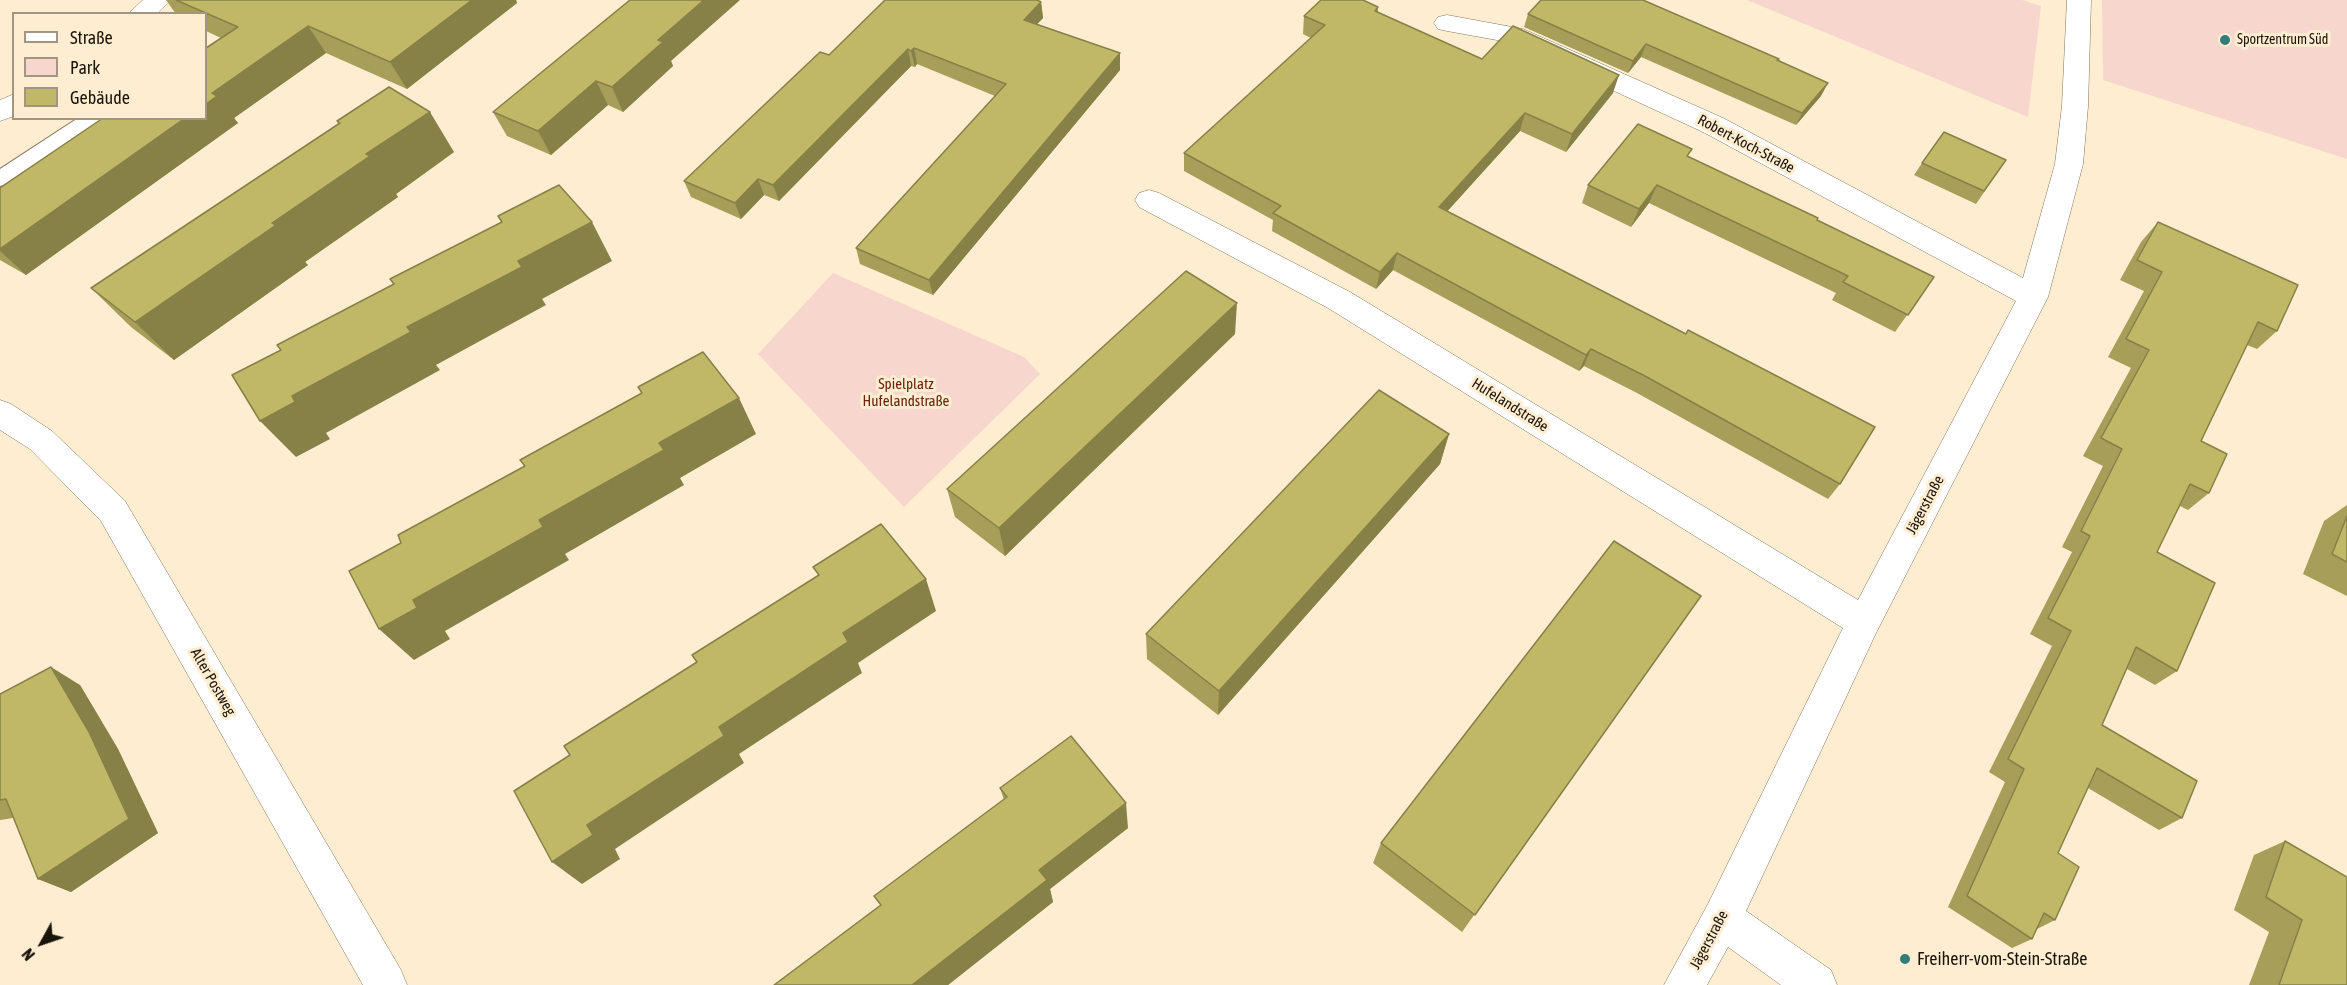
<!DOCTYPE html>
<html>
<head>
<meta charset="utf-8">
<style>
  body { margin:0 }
  #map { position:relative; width:2347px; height:985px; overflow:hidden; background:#feedd1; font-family:"Asap Condensed",sans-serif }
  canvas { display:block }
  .legend { position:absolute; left:12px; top:12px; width:195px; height:108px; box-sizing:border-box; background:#feedd1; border:2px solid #a39681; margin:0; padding:8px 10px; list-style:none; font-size:18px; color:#1a140a }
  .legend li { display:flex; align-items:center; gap:12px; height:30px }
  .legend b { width:30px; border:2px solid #a39681 }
  .north { position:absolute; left:12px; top:913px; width:60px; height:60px; -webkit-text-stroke:4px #feedd1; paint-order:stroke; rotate:230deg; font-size:16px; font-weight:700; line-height:24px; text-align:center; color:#1a140a }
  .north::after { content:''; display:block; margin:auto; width:21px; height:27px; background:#1a140a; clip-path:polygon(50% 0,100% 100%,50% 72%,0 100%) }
</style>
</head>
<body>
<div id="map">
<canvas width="2347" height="985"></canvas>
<ul class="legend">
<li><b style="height:8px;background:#fff"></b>Straße</li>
<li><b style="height:16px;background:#f7d6cd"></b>Park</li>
<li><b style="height:16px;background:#c1b867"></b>Gebäude</li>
</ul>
<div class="north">N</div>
</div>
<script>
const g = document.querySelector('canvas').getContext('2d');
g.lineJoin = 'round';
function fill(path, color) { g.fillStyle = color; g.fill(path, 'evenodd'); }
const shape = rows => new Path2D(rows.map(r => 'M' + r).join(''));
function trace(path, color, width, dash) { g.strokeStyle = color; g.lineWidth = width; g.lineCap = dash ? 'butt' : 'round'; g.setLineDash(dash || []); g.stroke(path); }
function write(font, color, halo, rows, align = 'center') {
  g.font = font + ' "Asap Condensed",sans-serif'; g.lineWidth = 6; g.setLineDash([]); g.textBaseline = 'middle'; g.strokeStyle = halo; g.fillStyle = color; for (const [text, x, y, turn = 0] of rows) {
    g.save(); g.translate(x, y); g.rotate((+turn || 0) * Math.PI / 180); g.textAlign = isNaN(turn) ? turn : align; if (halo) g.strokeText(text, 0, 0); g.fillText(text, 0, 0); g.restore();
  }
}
const green = shape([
  [1747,0,2022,0,2041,6,2028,117],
  [2102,0,2347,0,2347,159,2103,80],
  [833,273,1024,357,1040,374,904,507,758,354]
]);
const lane = shape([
  [78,118,102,118,100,123,7,184,0,186,0,169,78,118]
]);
const street = shape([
  [143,0,171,0,157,14,128,14,143,0],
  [2067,0,2091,0,2088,106,2083,164,2048,297,1876,633,1746,911,1831,970,1837,985,1781,985,1728,947,1707,985,1664,985,1708,904,1843,628,1328,308,1139,207,1135,200,1139,193,1149,190,1159,193,1350,292,1858,600,2016,301,1703,132,1508,42,1447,31,1438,29,1434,23,1438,17,1447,15,1523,29,1723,118,2023,278,2055,164,2062,106,2067,0],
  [14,94,14,116,0,121,0,100,14,94],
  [0,400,11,404,52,431,125,501,401,970,407,985,363,985,101,521,30,449,0,430,0,400]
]);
const wall = shape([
  [166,0,516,0,517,3,407,89,326,53,234,118,238,123,26,275,0,260,0,188,221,38,206,31,206,14,176,14],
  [630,0,671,61,673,66,623,112,608,105,551,155,507,136,493,112],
  [1041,2,1043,18,1037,24,1120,53,1120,70,933,295,860,264,856,248,995,96,917,64,915,67,911,66,779,201,764,195,741,219,691,197,684,181,829,55],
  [1378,7,1378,12,1482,59,1613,93,1566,152,1520,131,1447,211,1840,484,1828,499,1637,393,1584,366,1579,371,1393,270,1376,289,1272,231,1273,220,1184,171,1184,153,1311,38,1303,34,1304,16],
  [1528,14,1778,60,1821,96,1796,125,1641,57,1628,73,1524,27],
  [337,121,454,152,396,194,398,197,305,262,308,265,174,360,131,327,91,288,338,124],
  [1689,157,1817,220,1934,277,1895,332,1832,300,1836,293,1649,203,1631,227,1582,203,1588,185],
  [2006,160,1976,204,1914,175,1922,163],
  [2158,222,2277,331,2257,349,2247,345,2201,441,2209,493,2188,510,2180,506,2157,552,2177,671,2155,685,2127,669,2102,725,2182,818,2159,830,2088,788,2058,853,2055,920,2037,929,2032,939,2012,948,1948,907,2005,782,1989,772,2052,646,2030,634,2072,552,2062,547,2103,466,2083,456,2131,368,2108,357,2144,291,2120,280,2141,242],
  [1235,334,1005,556,955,517,947,489],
  [1449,434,1440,464,1218,715,1147,659,1146,634],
  [2347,505,2347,596,2303,574,2324,521],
  [1701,596,1462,932,1373,863,1381,843],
  [80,685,118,749,158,833,71,892,38,879,13,818,0,820,0,694],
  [1000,788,1128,828,1050,889,1053,902,948,985,774,985,880,905,1004,800],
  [2285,841,2347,985,2249,985,2269,932,2234,910,2254,855]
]);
const shadedWall = shape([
  [472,0,516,0,517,3,407,89,390,62],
  [704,0,740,0,671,61,673,66,623,112,612,87,658,40],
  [1041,2,1043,18,1026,36,1024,20],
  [308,26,326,53,234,118,238,123,26,275,0,251,0,249,185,118,206,118,206,104,212,93],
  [1646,44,1641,57,1628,73,1633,61],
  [914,48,917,64,915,67,911,51],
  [908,49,911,66,779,201,773,185],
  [1120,53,1120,70,933,295,929,280],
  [1619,75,1613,93,1566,152,1572,134],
  [596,81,608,105,551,155,538,131],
  [1828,83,1821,96,1796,125,1802,113],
  [430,112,454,152,396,194,398,197,305,262,308,265,174,360,135,322,366,154],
  [1525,113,1520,131,1435,225,1439,207],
  [758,179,764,195,741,219,735,203],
  [1657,185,1649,203,1631,227,1639,209],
  [592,222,612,261,542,299,546,305,436,365,440,370,326,433,330,439,296,457,260,421,292,396,518,261],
  [1397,253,1393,270,1376,289,1380,272],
  [1237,303,1235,334,1005,556,999,528],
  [1591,349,1584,366,1579,371,1586,355],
  [739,398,756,434,680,478,684,485,565,554,569,560,445,631,450,639,414,660,379,629,413,600,659,443],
  [1449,434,1440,464,1218,715,1219,691],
  [926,579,936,611,858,663,862,673,739,754,744,763,615,849,620,859,582,884,552,862,587,825,843,633],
  [51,667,80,685,118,749,158,833,71,892,38,879],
  [1126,803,1128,828,1050,889,1053,902,948,985,912,985,1039,870]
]);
const building = shape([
  [176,0,472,0,390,62,308,26,212,93,217,96,206,104,206,48,238,27,176,0],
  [630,0,704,0,658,40,663,42,612,87,596,81,538,131,493,112,630,0],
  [885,0,1037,0,1041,2,1024,20,1120,53,929,280,856,248,1006,84,914,48,911,51,908,49,773,185,758,179,735,203,684,181,820,52,829,55,885,0],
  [1321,0,1363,0,1378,7,1375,11,1482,59,1513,26,1619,75,1572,134,1525,113,1439,207,1686,334,1688,330,1875,427,1840,484,1645,376,1591,349,1586,355,1397,253,1380,272,1273,213,1281,206,1184,153,1325,25,1304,16,1321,0],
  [1541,0,1643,0,1779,59,1777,60,1828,83,1802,113,1646,44,1633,61,1528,14,1541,0],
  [389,87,430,112,366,154,370,156,272,223,276,225,135,322,91,288,340,123,337,121,389,87],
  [103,118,185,118,0,249,0,188,103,118],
  [1638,124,1692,149,1687,156,1818,218,1817,220,1934,277,1908,315,1843,282,1848,276,1657,185,1639,209,1588,185,1638,124],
  [1944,132,2006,160,1984,191,1922,163,1944,132],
  [559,185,592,222,518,261,522,267,407,327,411,332,292,396,295,402,260,421,232,375,281,350,277,345,394,284,390,279,502,222,498,216,559,185],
  [2158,222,2298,285,2277,331,2258,322,2201,441,2227,454,2209,493,2190,484,2157,552,2215,583,2177,671,2136,647,2102,725,2197,781,2182,818,2097,768,2058,853,2079,867,2055,920,2044,913,2032,939,1967,896,2024,769,2008,759,2071,631,2048,618,2090,536,2081,531,2122,449,2101,438,2149,350,2126,339,2162,272,2137,260,2158,222],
  [1186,271,1237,303,999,528,947,489,1186,271],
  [703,352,739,398,659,443,664,450,539,520,543,527,413,600,417,608,379,629,349,571,401,543,398,535,525,466,520,460,642,393,638,387,703,352],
  [1379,390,1449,434,1219,691,1146,634,1379,390],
  [2347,516,2347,562,2332,554,2347,516],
  [881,524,926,579,843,633,848,642,719,727,724,736,587,825,593,835,552,862,514,791,570,755,564,746,697,662,692,655,819,575,813,567,881,524],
  [1614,541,1701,596,1475,915,1381,843,1614,541],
  [51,667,89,732,129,819,38,879,6,799,0,800,0,694,51,667],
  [1071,736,1126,803,1039,870,1047,880,912,985,774,985,881,905,874,896,1007,797,1000,788,1071,736],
  [2285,841,2347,877,2347,985,2279,985,2302,920,2266,897,2285,841]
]);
const markers = [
  [2225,40,6,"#347c7a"],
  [1905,959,6,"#347c7a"]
];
const farPoinames = [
  ["Sportzentrum Süd",2237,40]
];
const streetNames = [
  ["Robert-Koch-Straße",1746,144,28],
  ["Hufelandstraße",1510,405,32],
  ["Jägerstraße",1925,505,-62],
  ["Alter Postweg",213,682,60],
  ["Jägerstraße",1709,940,-62]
];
const parkNames = [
  ["Spielplatz",906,384],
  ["Hufelandstraße",906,401]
];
const nearPoinames = [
  ["Freiherr-vom-Stein-Straße",1917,959]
];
fill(green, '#f7d6cd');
trace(lane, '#83755c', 2);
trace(street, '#83755c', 1);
fill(lane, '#fff');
fill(street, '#fff');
fill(wall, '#a69e59');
fill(shadedWall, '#878148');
fill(building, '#c1b867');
trace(building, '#878148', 1.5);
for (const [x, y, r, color] of markers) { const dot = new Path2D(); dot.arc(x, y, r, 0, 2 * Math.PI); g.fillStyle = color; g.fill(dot); trace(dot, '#feedd1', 2); }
write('14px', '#1a140a', '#feedd1', farPoinames, 'left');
write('15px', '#1a140a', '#feedd1', streetNames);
write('15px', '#6b230f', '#feedd1', parkNames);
write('18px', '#1a140a', '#feedd1', nearPoinames, 'left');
</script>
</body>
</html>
